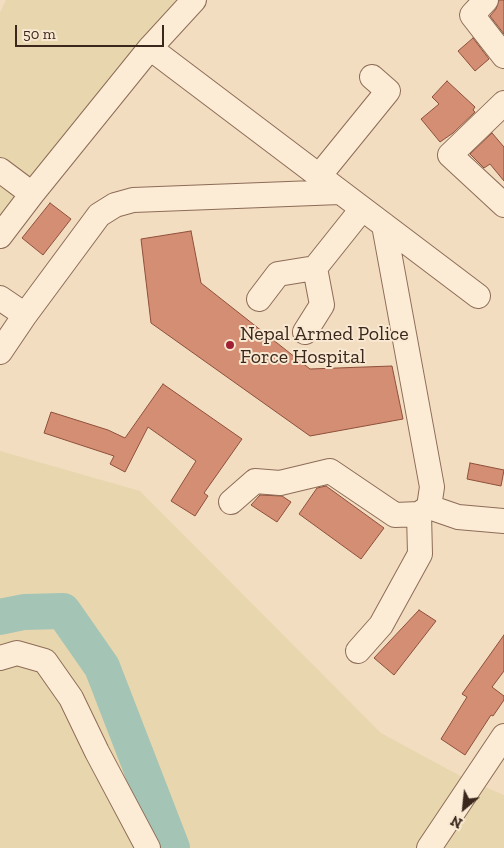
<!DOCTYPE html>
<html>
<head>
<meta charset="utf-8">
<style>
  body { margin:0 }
  #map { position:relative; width:504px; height:848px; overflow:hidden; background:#f2ddc1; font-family:"Zilla Slab",serif }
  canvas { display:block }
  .north { position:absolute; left:439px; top:783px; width:50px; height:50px; -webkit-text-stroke:4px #f8e8d1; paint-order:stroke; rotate:208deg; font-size:14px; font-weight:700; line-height:20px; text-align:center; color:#3b271c }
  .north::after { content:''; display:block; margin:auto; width:18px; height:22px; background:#3b271c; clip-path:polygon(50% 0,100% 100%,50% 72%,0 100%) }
  .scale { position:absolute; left:15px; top:25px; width:149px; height:22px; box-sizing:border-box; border:2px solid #3b271c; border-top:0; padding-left:6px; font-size:15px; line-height:18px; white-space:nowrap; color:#3b271c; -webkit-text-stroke:4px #f8e8d1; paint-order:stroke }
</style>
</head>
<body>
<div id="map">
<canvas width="504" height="848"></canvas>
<div class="north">N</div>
<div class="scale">50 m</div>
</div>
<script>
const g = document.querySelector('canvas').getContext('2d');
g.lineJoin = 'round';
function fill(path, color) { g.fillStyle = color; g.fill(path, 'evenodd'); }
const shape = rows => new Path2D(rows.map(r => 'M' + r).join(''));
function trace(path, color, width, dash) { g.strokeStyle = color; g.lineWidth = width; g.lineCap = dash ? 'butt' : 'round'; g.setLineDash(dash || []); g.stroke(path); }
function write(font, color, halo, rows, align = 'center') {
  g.font = font + ' "Zilla Slab",serif'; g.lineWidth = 4; g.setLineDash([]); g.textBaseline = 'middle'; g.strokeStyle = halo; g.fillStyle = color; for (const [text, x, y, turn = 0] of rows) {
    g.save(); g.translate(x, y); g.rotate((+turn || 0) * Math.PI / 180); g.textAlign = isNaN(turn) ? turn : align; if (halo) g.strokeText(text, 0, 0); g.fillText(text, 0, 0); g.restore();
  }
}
const farmland = shape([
  [6,0,196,0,0,238,0,12],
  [0,451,140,491,381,733,466,779,504,795,504,848,0,848]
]);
const river = shape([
  [0,617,24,612,63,611,102,667,172,848]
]);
const building = shape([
  [499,0,504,0,504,34,490,16,496,9,499,0],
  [473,38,489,59,475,71,458,51,473,38],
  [447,81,475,107,473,110,475,112,453,133,440,142,421,119,439,104,432,97,447,81],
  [492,133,504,147,504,181,490,164,484,168,470,154,492,133],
  [50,203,71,219,43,255,22,238,50,203],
  [191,231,201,283,310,369,392,366,403,419,310,436,151,323,141,239,191,231],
  [163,384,242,439,204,493,208,496,195,516,171,501,196,461,148,427,125,472,110,464,114,456,44,433,51,412,108,430,125,438,163,384],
  [470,463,504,470,501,486,467,479,470,463],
  [326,486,384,528,361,559,299,514,317,488,326,486],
  [260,495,282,496,291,502,277,522,251,505,260,495],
  [419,610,436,621,394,675,374,658,419,610],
  [504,635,504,671,492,687,504,696,504,700,493,716,491,715,465,755,441,739,467,697,462,694,504,635]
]);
const minor = shape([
  [486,0,472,15,504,56],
  [150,48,478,296],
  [504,103,450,155,504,205],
  [0,170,32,194],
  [319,176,388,91,372,77],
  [0,236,32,194,150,48,194,0],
  [0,298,25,315],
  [259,299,278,274,315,268,362,209],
  [305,332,322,305,315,268],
  [0,352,25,315,99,215,115,205,133,200,340,192],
  [231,502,255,481,280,483,330,471,395,515,419,514,429,507,432,487,384,225],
  [429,507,458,517,504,521],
  [358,651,381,625,420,554,419,514],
  [0,658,17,653,45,661,71,698,97,752,148,848],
  [429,848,504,736]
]);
const markers = [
  [230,345,5,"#a12134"]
];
const poiNames = [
  ["Nepal Armed Police",240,334],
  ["Force Hospital",240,357]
];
fill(farmland, '#e8d7ae');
trace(river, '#a4c4b6', 36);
fill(building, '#d38e74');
trace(building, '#8e503a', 1);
trace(minor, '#8d6c57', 26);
trace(minor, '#fcebd5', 24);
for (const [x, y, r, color] of markers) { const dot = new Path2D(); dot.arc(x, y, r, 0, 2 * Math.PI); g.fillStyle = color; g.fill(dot); trace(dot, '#f8e8d1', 2); }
write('20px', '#3b271c', '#f8e8d1', poiNames, 'left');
</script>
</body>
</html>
